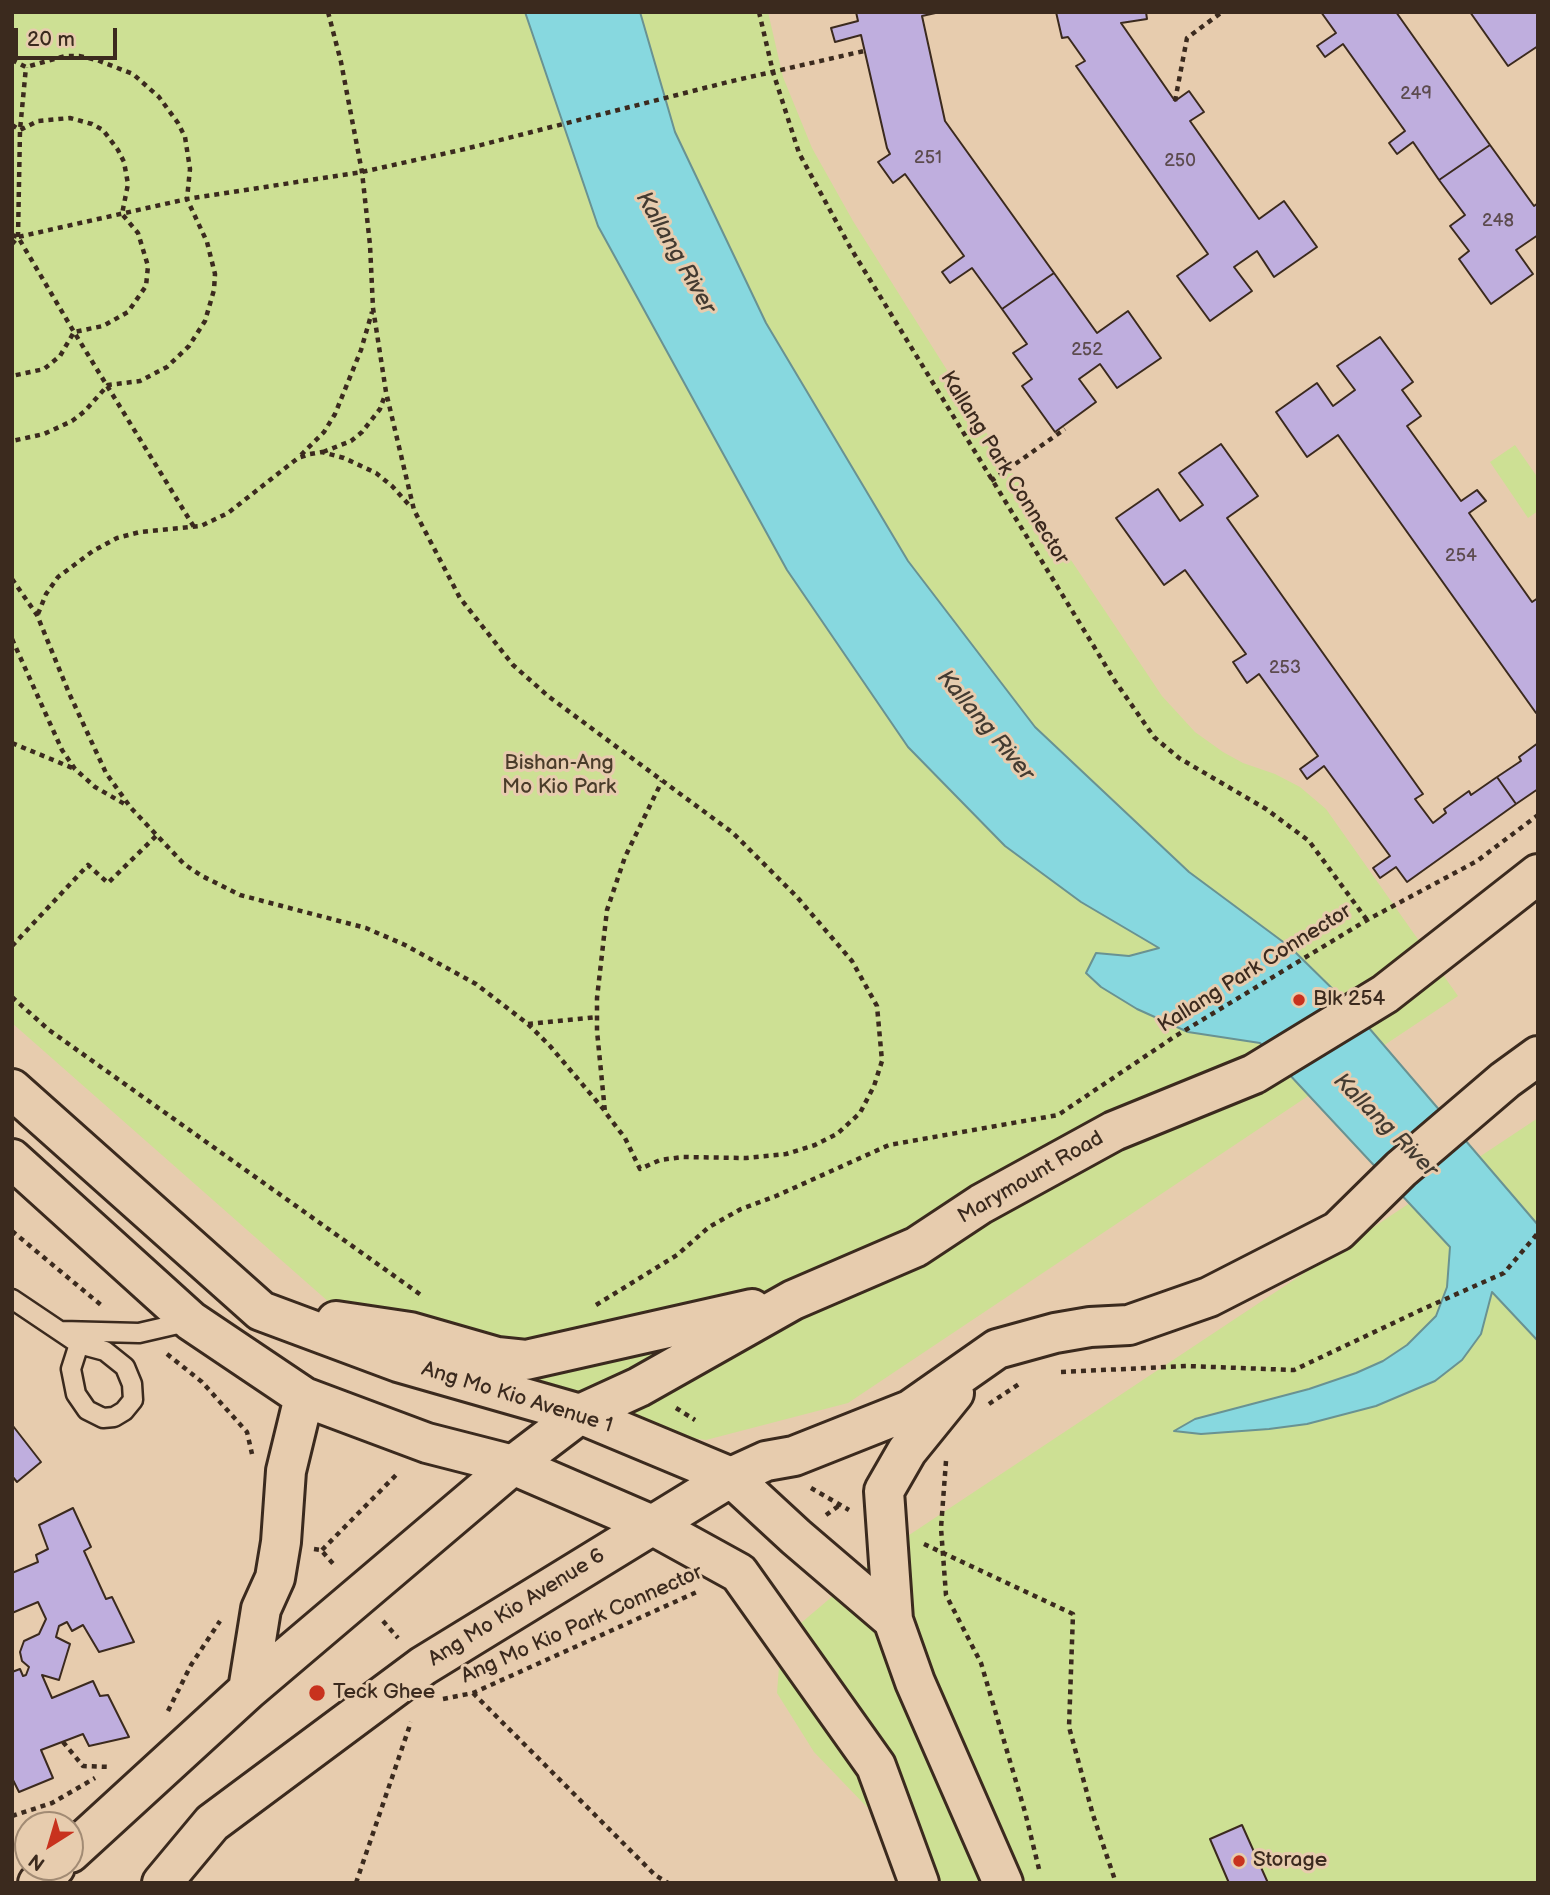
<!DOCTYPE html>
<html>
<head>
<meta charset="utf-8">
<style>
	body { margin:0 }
	#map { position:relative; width:1550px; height:1895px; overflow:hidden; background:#e7ccae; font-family:"Balsamiq Sans",sans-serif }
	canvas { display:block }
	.frame { position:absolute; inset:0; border:14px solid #3b2a1e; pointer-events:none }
	.north { position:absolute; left:14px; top:1811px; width:70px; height:70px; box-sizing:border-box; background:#e7ccae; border:2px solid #a28b74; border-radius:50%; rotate:217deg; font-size:19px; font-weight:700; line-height:28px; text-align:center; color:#3b2a1e }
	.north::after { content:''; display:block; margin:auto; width:24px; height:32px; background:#c8321e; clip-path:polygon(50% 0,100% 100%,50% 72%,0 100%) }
	.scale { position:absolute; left:14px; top:28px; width:103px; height:32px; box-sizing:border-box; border:4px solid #3b2a1e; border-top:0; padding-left:9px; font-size:21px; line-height:24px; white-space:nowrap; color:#3b2a1e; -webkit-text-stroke:5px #e7ccae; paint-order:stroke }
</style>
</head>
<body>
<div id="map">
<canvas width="1550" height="1895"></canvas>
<div class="frame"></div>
<div class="north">N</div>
<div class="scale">20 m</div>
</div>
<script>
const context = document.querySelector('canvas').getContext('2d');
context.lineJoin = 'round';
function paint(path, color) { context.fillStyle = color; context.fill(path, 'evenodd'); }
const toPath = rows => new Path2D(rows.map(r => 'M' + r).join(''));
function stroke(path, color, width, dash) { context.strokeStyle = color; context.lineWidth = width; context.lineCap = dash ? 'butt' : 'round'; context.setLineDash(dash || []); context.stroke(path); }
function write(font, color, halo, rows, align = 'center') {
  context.font = font + ' "Balsamiq Sans",sans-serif'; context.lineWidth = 6; context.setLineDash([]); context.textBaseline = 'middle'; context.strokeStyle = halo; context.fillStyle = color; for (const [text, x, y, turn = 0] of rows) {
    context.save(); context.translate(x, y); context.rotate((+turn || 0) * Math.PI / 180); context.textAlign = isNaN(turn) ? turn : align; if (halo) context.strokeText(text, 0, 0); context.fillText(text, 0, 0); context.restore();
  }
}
const green = toPath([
	[12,12,768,12,783,77,812,148,853,221,998,451,1162,696,1195,732,1223,752,1243,763,1275,774,1300,787,1326,809,1458,996,848,1403,706,1440,644,1431,414,1377,12,1023],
	[1515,445,1538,478,1538,511,1528,518,1490,462],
	[1538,1118,1538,1883,940,1883,814,1752,777,1693,781,1640,888,1549]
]);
const water = toPath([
	[525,12,640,12,675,132,766,323,908,561,1035,727,1189,872,1290,947,1351,1007,1538,1225,1538,1341,1492,1292,1481,1334,1462,1360,1435,1381,1376,1406,1307,1424,1269,1429,1201,1434,1174,1431,1195,1419,1309,1389,1356,1373,1383,1361,1407,1345,1436,1316,1447,1287,1450,1247,1260,1043,1188,1032,1137,1009,1101,987,1086,973,1096,953,1129,956,1159,948,1081,902,1005,846,908,747,787,570,598,226,525,12]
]);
const building = toPath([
	[856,12,940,12,922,16,945,121,1054,273,1002,309,972,268,950,283,942,272,964,256,905,174,893,183,878,162,890,154,887,148,861,35,835,42,831,28,858,21,856,12],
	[1056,12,1146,12,1147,19,1121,23,1175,101,1189,91,1204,112,1190,121,1259,219,1284,201,1317,247,1274,277,1257,251,1234,267,1252,291,1210,321,1177,276,1208,254,1076,66,1085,61,1068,37,1062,38,1056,12],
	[1321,12,1396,12,1490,145,1439,180,1413,142,1397,154,1389,143,1405,131,1343,44,1325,57,1317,46,1336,33,1321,12],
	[1470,12,1538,12,1538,46,1508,66,1470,12],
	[1490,145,1534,206,1538,203,1538,235,1516,250,1533,274,1491,304,1459,259,1469,251,1450,226,1465,215,1439,180,1490,145],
	[1054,273,1097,333,1128,311,1161,358,1117,388,1100,364,1079,379,1096,402,1055,432,1022,386,1032,379,1013,353,1027,344,1002,309,1054,273],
	[1380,337,1413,382,1402,390,1421,416,1407,426,1461,501,1477,490,1486,501,1469,513,1532,602,1538,598,1538,712,1536,713,1338,435,1307,457,1276,412,1317,383,1333,406,1355,390,1337,366,1380,337],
	[1221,444,1258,496,1227,518,1423,794,1415,799,1433,823,1446,813,1444,809,1469,791,1471,795,1497,777,1516,804,1407,882,1396,867,1380,878,1373,868,1390,856,1324,766,1307,779,1300,769,1318,756,1259,674,1247,683,1233,662,1246,654,1185,570,1164,585,1116,518,1158,489,1180,521,1203,505,1179,473,1221,444],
	[1538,743,1538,789,1516,804,1497,777,1521,761,1519,757,1538,743],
	[13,1426,41,1462,17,1482,12,1476,13,1426],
	[73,1508,91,1547,84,1551,106,1599,112,1597,134,1642,99,1652,83,1625,72,1631,67,1622,59,1626,56,1637,70,1644,59,1680,42,1675,52,1698,93,1681,100,1696,108,1695,129,1737,89,1746,83,1734,41,1750,53,1778,19,1792,12,1778,12,1672,20,1669,23,1676,26,1675,29,1667,22,1661,20,1652,24,1641,39,1634,46,1619,38,1602,12,1613,12,1573,38,1562,36,1555,48,1549,39,1525,73,1508],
	[1242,1825,1268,1883,1229,1883,1210,1839,1242,1825]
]);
const path = toPath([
	[328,12,341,62,362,172,370,245,373,308,386,392,414,510,460,598,513,665,548,696,733,833,797,897,852,961,877,1006,882,1061,874,1086,860,1113,837,1134,815,1145,786,1154,746,1158,683,1157,660,1160,640,1169,625,1138,605,1112,597,1031,597,998,607,910,625,857,662,781],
	[759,12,773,72,799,153,850,247,1115,681,1154,737,1179,758,1266,809,1309,841,1367,920],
	[12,60,26,67,65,56,79,56,97,60,133,74,159,97,178,123,185,137,190,169,187,199,207,242,215,274,214,290,205,321,189,346,167,367,140,381,108,385,85,411,72,421,44,434,12,441],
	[1175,101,1187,38,1222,12],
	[12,125,20,130,38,121,70,118,92,124,103,130,118,150,124,162,128,184,122,214,138,233,148,266,146,286,128,312,103,326,74,332,60,356,44,369,12,376],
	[12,235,18,237,74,332,194,527],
	[18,237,20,130,26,67],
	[12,244,18,237,187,199,362,172,465,149,728,82,864,51],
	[323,452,351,441,362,432,380,409,385,395],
	[301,455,324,432,335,414,361,350,372,312],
	[991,481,1065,429],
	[12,579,37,615,69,693,106,773,131,808,184,864,202,876,240,895,366,928,405,945,476,984,528,1024,550,1046,605,1111],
	[38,614,46,594,58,577,93,551,117,538,140,532,201,526,228,513,298,458,310,454,322,452,344,458,376,473,392,486,411,507],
	[12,639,62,750,75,769,95,787,128,806],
	[12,743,75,769],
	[12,946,88,865,108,883,157,835],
	[12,997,49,1030,421,1295],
	[528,1024,597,1017],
	[12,1231,101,1305],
	[596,1305,677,1255,709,1227,741,1209,776,1196,889,1145,1058,1115,1174,1037,1367,920,1477,861,1538,815],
	[167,1354,202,1382,247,1432,252,1454],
	[1061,1372,1187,1366,1294,1370,1423,1309,1504,1273,1538,1233],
	[989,1404,1022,1382],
	[676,1408,695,1420],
	[946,1461,941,1528,946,1595,981,1663,1025,1812,1039,1869],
	[811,1488,849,1510],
	[826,1515,840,1505],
	[924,1544,1073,1614,1069,1727,1093,1815,1116,1883],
	[314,1549,321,1550,336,1567],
	[322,1550,399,1472],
	[383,1621,398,1638],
	[473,1693,655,1875,668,1883],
	[443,1699,473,1693,699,1591],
	[168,1711,191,1665,220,1621],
	[63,1742,83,1766,111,1767],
	[12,1816,52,1803,95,1778],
	[356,1883,411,1722]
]);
const lane = toPath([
	[12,1299,79,1344,105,1351,125,1367,132,1384,133,1400,124,1411,114,1417,103,1418,87,1410,76,1394,71,1369,79,1344],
	[62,1331,139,1333,191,1321]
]);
const primary = toPath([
	[12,1089,261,1311,398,1362,580,1414,731,1477,796,1537,893,1620,915,1682,1003,1883],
	[12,1159,191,1321,304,1397,427,1443,513,1465,652,1525,739,1573,876,1766,919,1883],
	[336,1321,410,1332,497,1357,526,1360,752,1309],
	[893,1620,884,1491,907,1451,954,1393],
	[248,1690,261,1609,275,1578,281,1542,286,1471,304,1397],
	[70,1853,248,1690,513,1465,580,1414,639,1387,793,1300,916,1247,981,1204,1114,1131,1254,1074,1385,994,1538,874],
	[38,1883,55,1867],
	[162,1883,212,1823,423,1666,731,1477,766,1461,794,1456,910,1410,997,1349,1055,1333,1090,1327,1129,1325,1209,1297,1338,1231,1401,1169,1505,1080,1538,1056]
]);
const markers = [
	[1299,1000,7,"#c8321e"],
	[317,1693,9,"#c8321e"],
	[1239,1861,7,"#c8321e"]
];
const numberNames = [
	["249",1416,94],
	["251",928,158],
	["250",1180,161],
	["248",1498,221],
	["252",1087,350],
	["254",1461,556],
	["253",1285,668]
];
const streetNames = [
	["Kallang Park Connector",1004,468,58],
	["Kallang Park Connector",1255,969,-32],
	["Marymount Road",1031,1178,-30],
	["Ang Mo Kio Avenue 1",517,1398,17],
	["Ang Mo Kio Avenue 6",517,1608,-32],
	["Ang Mo Kio Park Connector",582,1625,-24]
];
const parkNames = [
	["Bishan-Ang",559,764],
	["Mo Kio Park",559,788]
];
const poiNames = [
	["Blk 254",1313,1000],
	["Teck Ghee",333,1693],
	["Storage",1253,1861]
];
const waterNames = [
	["Kallang River",675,253,60],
	["Kallang River",985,726,50],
	["Kallang River",1385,1126,45]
];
paint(green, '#cde094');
paint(water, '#87d8df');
stroke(water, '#699292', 2);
paint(building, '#bfaede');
stroke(building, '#3b2a1e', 2);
stroke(lane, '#3b2a1e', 23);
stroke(primary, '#3b2a1e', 44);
stroke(path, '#3b2a1e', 4.5, [5, 5]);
stroke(lane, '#e7ccae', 18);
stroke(primary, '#e7ccae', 38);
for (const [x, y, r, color] of markers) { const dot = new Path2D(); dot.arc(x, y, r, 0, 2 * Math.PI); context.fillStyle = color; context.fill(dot); stroke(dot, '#e7ccae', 2.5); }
write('18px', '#5c4b4e', null, numberNames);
write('21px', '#3b2a1e', '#e7ccae', streetNames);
write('21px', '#4a3c2a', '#e7ccae', parkNames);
write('21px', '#3b2a1e', '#e7ccae', poiNames, 'left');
write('italic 23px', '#433b31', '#e7ccae', waterNames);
</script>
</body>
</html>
